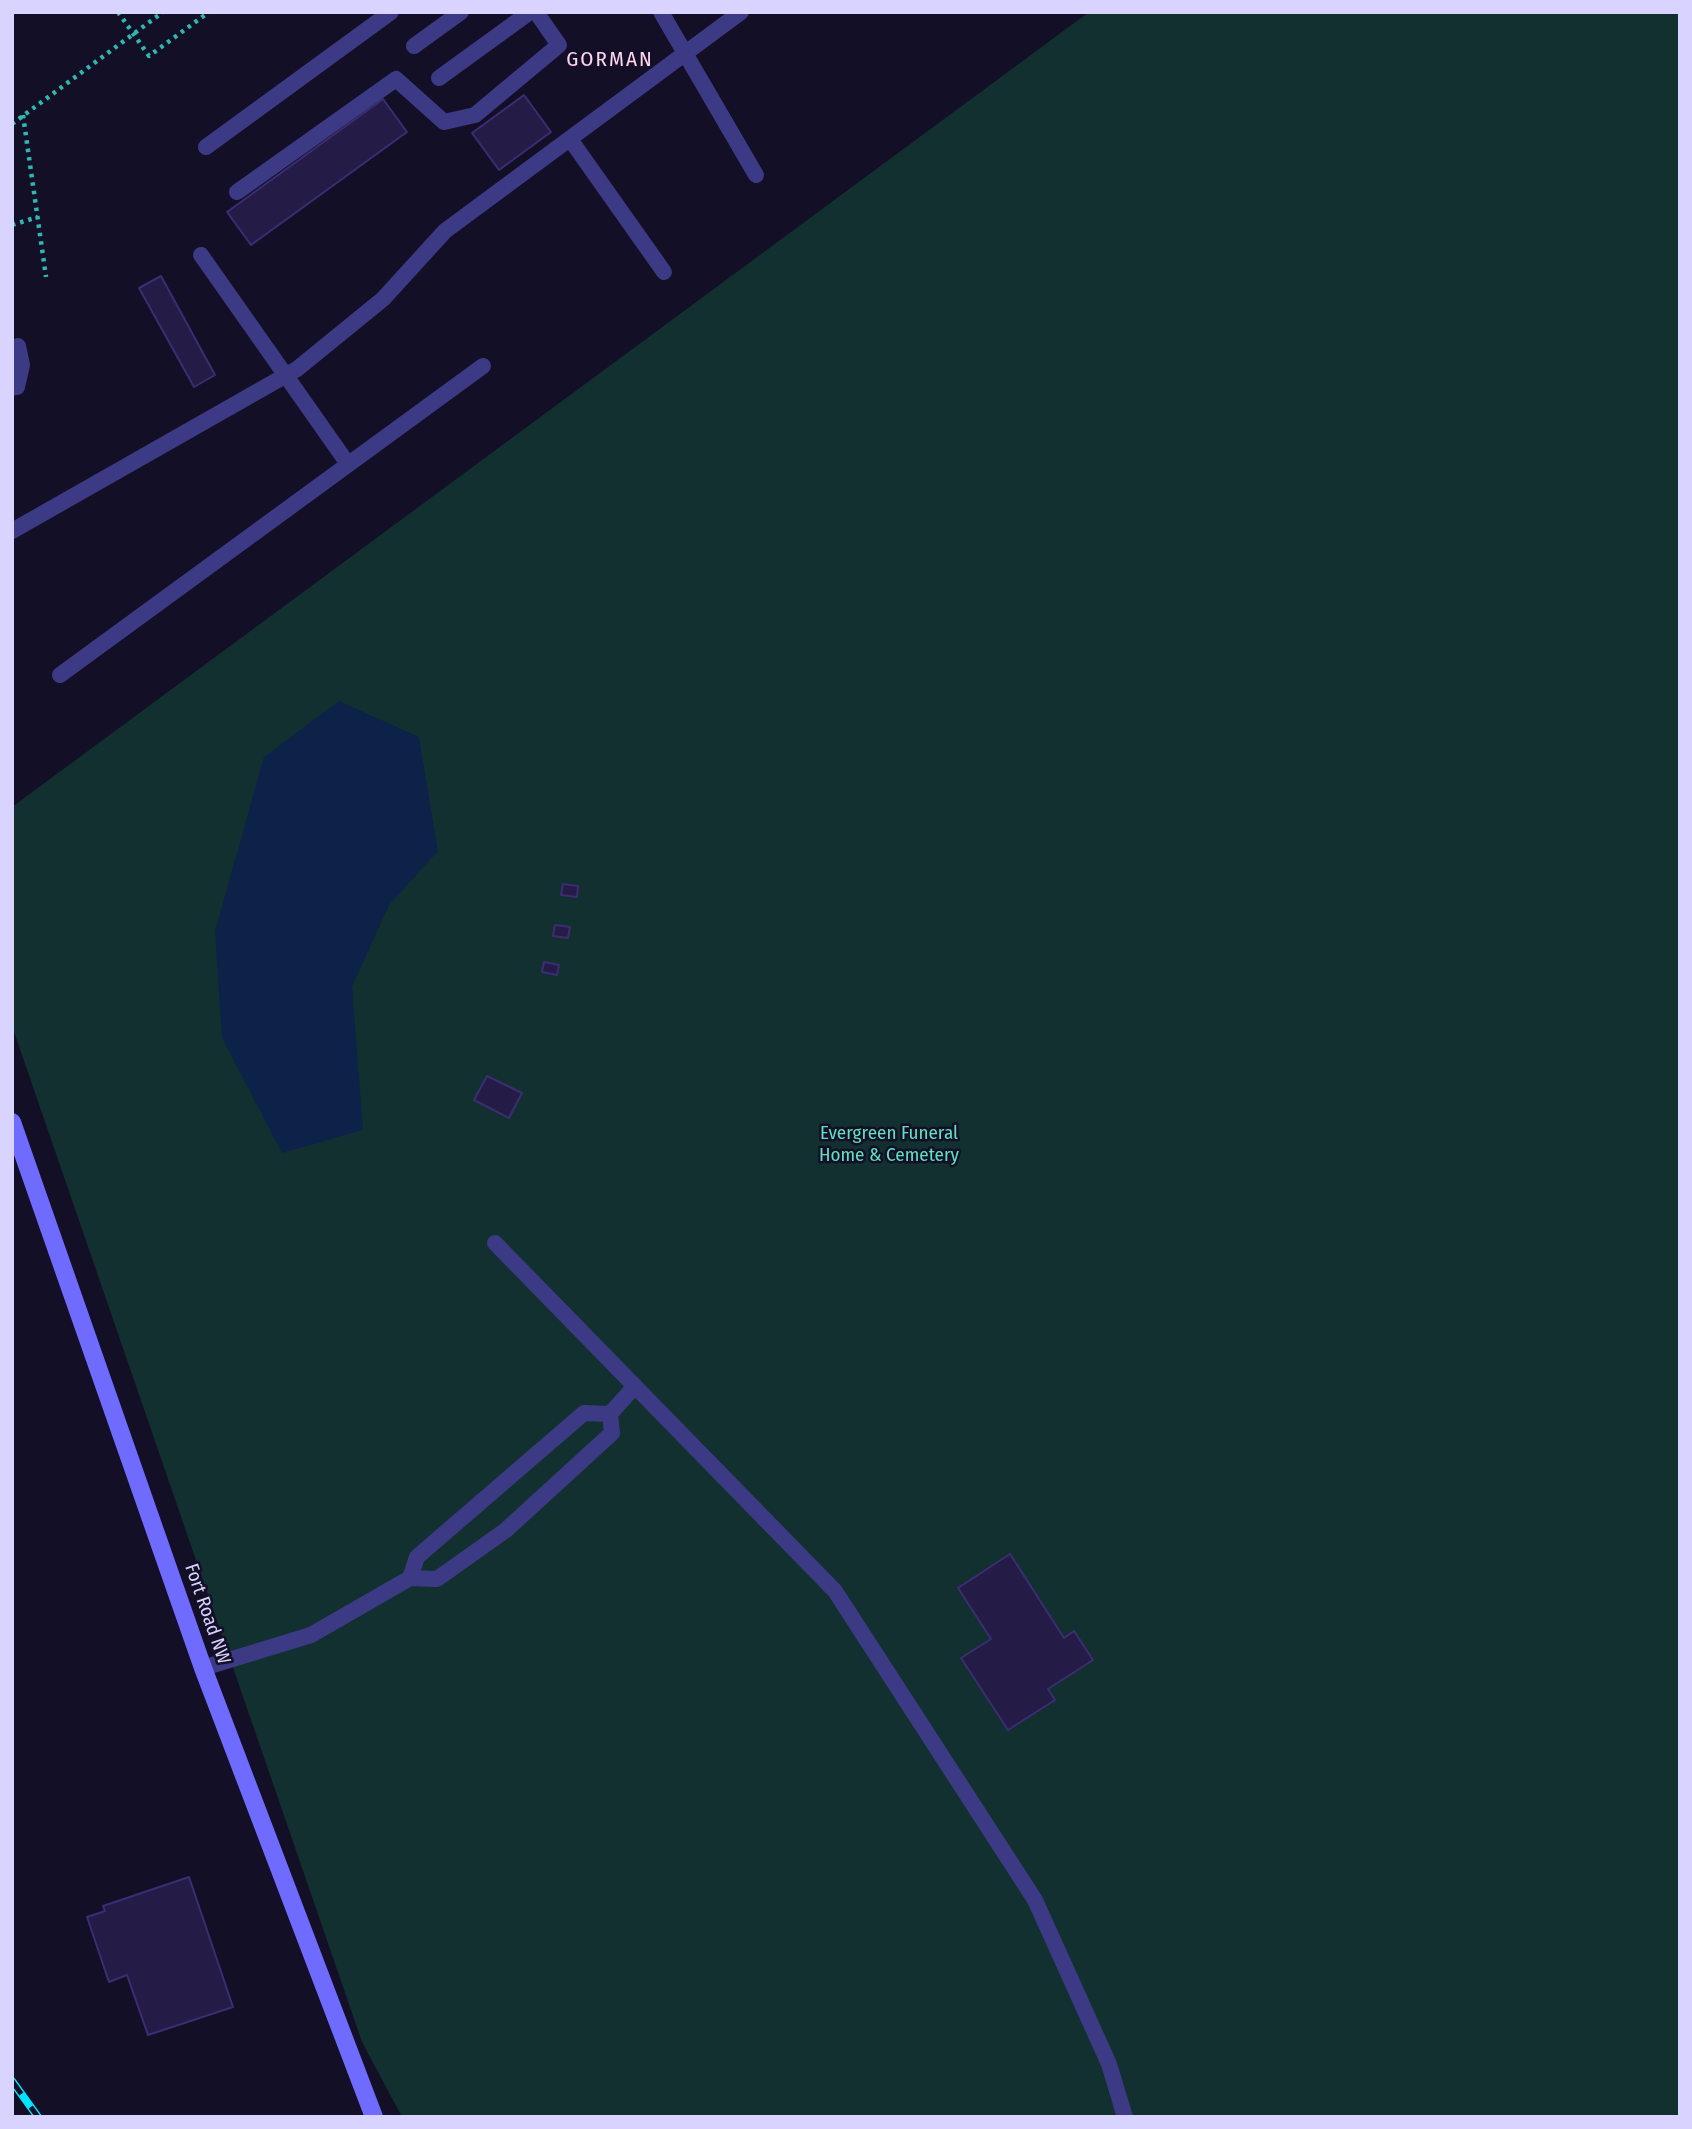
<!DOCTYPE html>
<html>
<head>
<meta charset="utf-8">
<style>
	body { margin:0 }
	#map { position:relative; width:1692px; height:2129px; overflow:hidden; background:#130f26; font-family:"Fira Sans Condensed",sans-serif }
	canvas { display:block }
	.frame { position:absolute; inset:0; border:14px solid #d9d4ff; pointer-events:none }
</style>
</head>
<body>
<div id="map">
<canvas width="1692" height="2129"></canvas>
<div class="frame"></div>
</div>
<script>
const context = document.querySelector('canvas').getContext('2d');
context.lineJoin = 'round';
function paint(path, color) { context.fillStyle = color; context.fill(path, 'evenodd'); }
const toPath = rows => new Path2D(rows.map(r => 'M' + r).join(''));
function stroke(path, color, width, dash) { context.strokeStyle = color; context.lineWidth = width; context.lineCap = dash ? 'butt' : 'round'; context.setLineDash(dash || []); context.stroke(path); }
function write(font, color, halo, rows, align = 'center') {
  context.font = font + ' "Fira Sans Condensed",sans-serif'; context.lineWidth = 5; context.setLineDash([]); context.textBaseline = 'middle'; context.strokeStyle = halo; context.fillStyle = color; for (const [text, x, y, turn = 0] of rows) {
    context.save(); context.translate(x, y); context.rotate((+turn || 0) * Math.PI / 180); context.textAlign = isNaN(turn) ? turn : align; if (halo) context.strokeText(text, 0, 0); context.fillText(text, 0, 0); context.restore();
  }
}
const green = toPath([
	[1089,12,1680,12,1680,2117,402,2117,362,2042,12,1026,12,807]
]);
const water = toPath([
	[339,701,419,737,438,851,389,905,352,987,363,1130,282,1153,222,1038,215,931,264,757]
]);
const building = toPath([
	[524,95,551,132,499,170,472,133,524,95],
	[383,99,407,132,251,245,227,212,383,99],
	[161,276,215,375,194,387,139,288,161,276],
	[563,884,578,886,577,897,561,895,563,884],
	[555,925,570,927,568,938,553,936,555,925],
	[544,962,559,965,557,975,542,972,544,962],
	[487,1076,522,1093,509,1118,474,1100,487,1076],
	[1010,1554,1064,1638,1074,1631,1093,1660,1048,1689,1055,1700,1008,1730,961,1658,991,1639,958,1588,1010,1554],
	[189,1877,233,2007,148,2035,127,1975,109,1982,87,1917,105,1911,103,1906,189,1877]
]);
const path = toPath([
	[118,12,149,56,209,12],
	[23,115,46,277],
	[12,124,163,12],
	[12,225,38,217]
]);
const lane = toPath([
	[661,12,756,175],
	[414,46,461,12],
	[439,78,530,12],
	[570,139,664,272],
	[206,147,391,12],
	[237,192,396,79,444,122,475,115,559,45,536,12],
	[201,255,348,464],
	[12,349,18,346,22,365,17,387,12,388],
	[12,531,297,369,383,299,445,231,741,12],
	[60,675,483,366],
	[495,1243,835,1591,1035,1900,1109,2064,1125,2117],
	[610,1414,584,1413,417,1557,410,1578,437,1579,506,1530,612,1433,610,1414,635,1386],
	[203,1668,311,1635,410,1578]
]);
const secondary = toPath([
	[12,1122,203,1668,374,2117]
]);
const rail = toPath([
	[12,2081,38,2117]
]);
const parkNames = [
	["Evergreen Funeral",889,1134],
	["Home & Cemetery",889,1156]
];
const streetNames = [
	["Fort Road NW",207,1614,71]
];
const neighbourhoodNames = [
	["GORMAN",610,60]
];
paint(green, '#12302f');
paint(water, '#0c2248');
paint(building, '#241b47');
stroke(building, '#3b2d73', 2);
stroke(path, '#2fb8b0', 4.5, [3.5, 5]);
stroke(lane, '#3d3a85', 16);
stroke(secondary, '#6f6bff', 18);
stroke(rail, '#00e5ff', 8);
stroke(rail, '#130f26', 5, [16]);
write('19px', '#5fe0c0', '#130f26', parkNames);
write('19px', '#d9d4ff', '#130f26', streetNames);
context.letterSpacing = '2px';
write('21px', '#ffd6f0', '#130f26', neighbourhoodNames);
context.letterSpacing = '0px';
</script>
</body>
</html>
